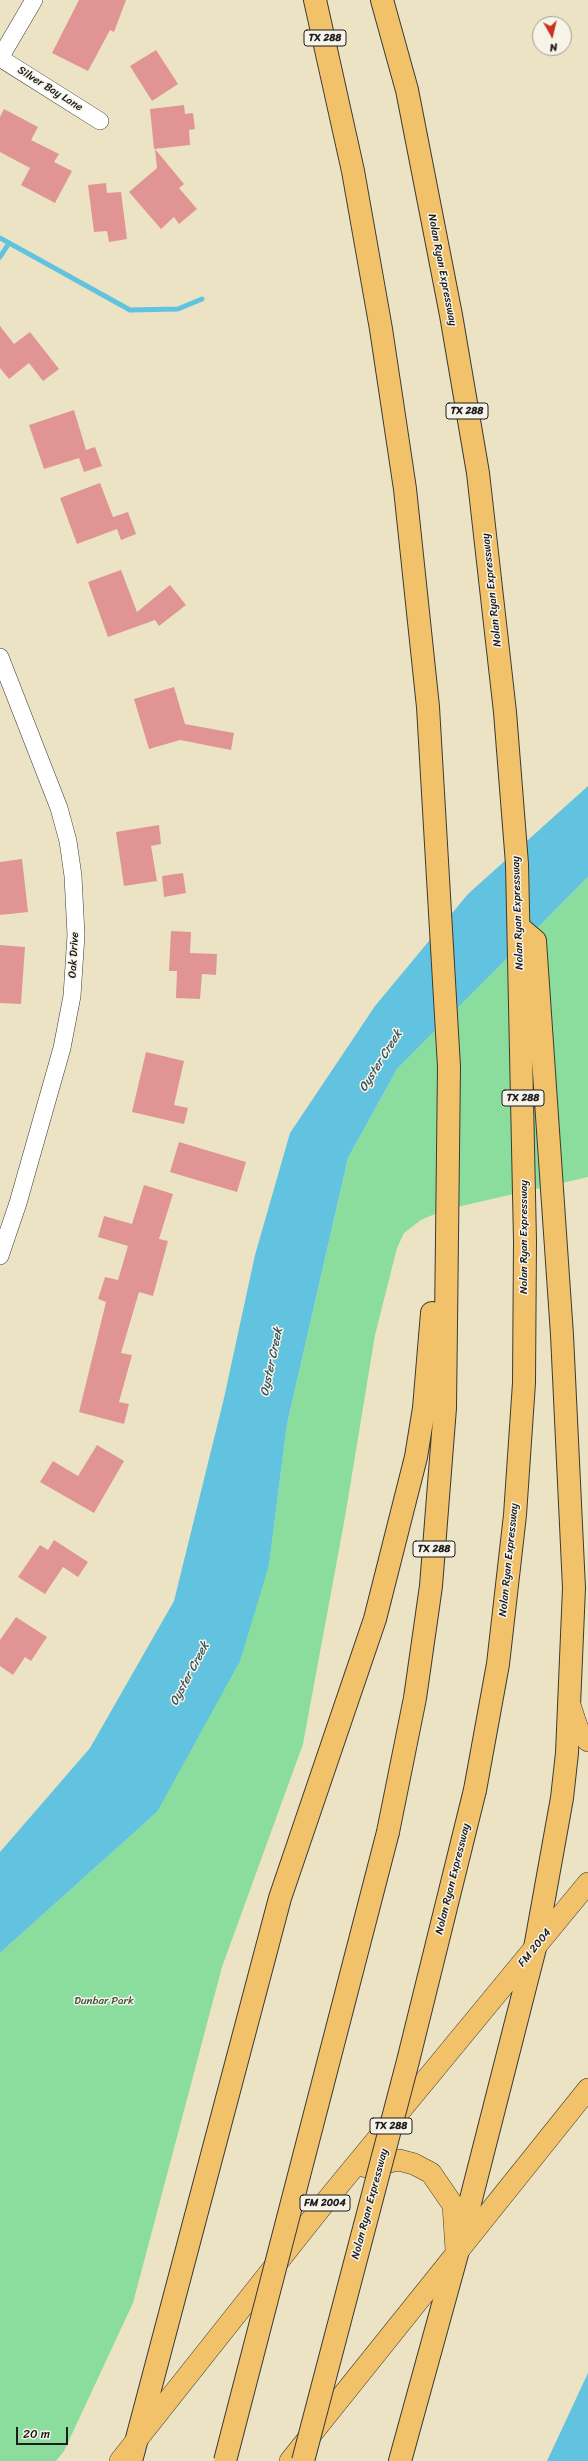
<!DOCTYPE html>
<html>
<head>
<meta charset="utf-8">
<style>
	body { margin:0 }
	#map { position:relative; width:588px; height:2461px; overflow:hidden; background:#ece3c4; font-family:Sriracha,sans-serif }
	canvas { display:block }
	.north { position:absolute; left:532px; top:16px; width:40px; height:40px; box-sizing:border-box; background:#f7f3e8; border:1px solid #9f9d96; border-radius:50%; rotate:172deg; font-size:11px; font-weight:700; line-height:16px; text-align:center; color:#1c1c1c }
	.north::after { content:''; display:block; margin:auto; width:14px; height:18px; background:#c8321e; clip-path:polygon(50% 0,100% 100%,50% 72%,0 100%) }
	.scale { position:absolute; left:16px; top:2427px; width:52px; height:18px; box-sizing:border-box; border:2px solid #1c1c1c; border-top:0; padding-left:5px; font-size:12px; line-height:14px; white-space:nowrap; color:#1c1c1c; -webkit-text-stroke:3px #f7f3e8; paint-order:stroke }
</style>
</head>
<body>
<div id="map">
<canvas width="588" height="2461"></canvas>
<div class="north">N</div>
<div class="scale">20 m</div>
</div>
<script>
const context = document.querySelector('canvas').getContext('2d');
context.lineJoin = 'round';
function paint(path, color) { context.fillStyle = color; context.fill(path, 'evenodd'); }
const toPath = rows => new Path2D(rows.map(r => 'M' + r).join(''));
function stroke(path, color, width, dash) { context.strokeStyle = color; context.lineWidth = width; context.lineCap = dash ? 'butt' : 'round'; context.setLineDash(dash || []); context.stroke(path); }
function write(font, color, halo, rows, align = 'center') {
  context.font = font + ' Sriracha,sans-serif'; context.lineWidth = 3; context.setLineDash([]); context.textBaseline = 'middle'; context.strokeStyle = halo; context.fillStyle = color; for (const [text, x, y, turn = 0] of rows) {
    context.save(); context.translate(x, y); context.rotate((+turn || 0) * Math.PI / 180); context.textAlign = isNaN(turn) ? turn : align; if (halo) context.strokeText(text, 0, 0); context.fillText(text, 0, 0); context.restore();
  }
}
const green = toPath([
	[588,877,588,1177,444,1210,421,1220,404,1233,397,1248,375,1335,345,1517,303,1744,222,1967,133,2303,64,2451,56,2461,0,2461,0,1953,157,1812,269,1565,287,1424,348,1158,397,1069]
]);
const water = toPath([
	[588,786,588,877,397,1069,348,1158,287,1424,269,1565,240,1661,157,1812,0,1953,0,1852,90,1748,174,1601,224,1398,255,1255,290,1133,375,1006,468,894],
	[588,2373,588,2461,547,2461]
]);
const stream = toPath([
	[0,238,130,310,178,309,202,299],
	[0,257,9,243]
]);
const building = toPath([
	[79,0,126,0,114,32,110,30,88,71,52,53],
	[156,50,178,84,152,101,130,66],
	[184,105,185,114,193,113,195,129,189,130,190,145,154,149,150,109],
	[4,109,38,127,31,140,59,154,54,162,72,171,55,203,21,185,30,168,0,152,0,117],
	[155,149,184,184,179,188,197,209,179,224,174,217,161,229,129,192,157,168],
	[106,183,107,193,121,192,127,239,109,242,107,231,94,232,88,185],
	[0,326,14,344,30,332,59,369,43,381,29,363,9,379,0,368],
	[74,410,86,450,95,447,102,466,84,472,79,458,44,469,29,425],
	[100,483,113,517,128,512,136,534,121,540,117,529,77,544,60,498],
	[121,570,137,612,170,585,186,605,159,626,155,620,108,637,88,582],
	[174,687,185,724,234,733,231,750,180,740,149,749,134,699],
	[159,825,161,844,151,846,157,881,124,886,116,832],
	[22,859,28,912,0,915,0,862],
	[183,873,186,893,164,897,162,876],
	[171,931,191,932,190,953,217,954,216,975,202,974,200,999,176,998,177,971,169,971],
	[0,945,25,947,21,1004,0,1003],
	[146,1052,184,1061,174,1105,188,1108,184,1124,132,1112],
	[179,1142,246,1162,237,1192,170,1172],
	[144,1185,173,1194,159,1239,168,1241,153,1296,139,1292,121,1353,132,1355,119,1402,129,1404,124,1424,79,1412,106,1302,98,1299,105,1277,118,1280,128,1246,98,1237,104,1216,132,1224],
	[97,1445,124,1461,94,1513,40,1482,53,1461,78,1476],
	[54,1540,88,1562,78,1577,63,1567,45,1594,18,1577,40,1545,48,1550],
	[16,1617,47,1637,31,1661,25,1657,13,1675,0,1666,0,1640]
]);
const minor = toPath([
	[0,58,100,121],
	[0,58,34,0],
	[0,657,59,808,68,841,73,876,76,935,72,996,62,1048,18,1203,0,1256]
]);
const major = toPath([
	[570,1705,578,1729,588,1741],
	[366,2167,399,2160,414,2164,431,2173,453,2205,456,2250],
	[120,2461,331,2195,588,1883],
	[290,2461,588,2089]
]);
const highway = toPath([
	[315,0,353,171,381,329,405,489,428,707,449,1067,445,1408,431,1586,415,1698,388,1832],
	[382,0,407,90,451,315,478,473,505,712,517,864,525,1241,524,1383,515,1515,498,1664,475,1790],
	[131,2461,280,1898,375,1619,416,1457,424,1408,432,1313],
	[400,2461,457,2254,535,1948,562,1798,567,1753,574,1588,562,1335,535,941,522,930]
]);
const highwayBridge = toPath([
	[225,2461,388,1832],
	[303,2461,408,2061,475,1790]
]);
const shields = [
	[325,38,42],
	[467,411,42],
	[523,1098,42],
	[434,1549,42],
	[391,2126,42],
	[325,2203,50]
];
const shieldNames = [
	["TX 288",325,38],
	["TX 288",467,411],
	["TX 288",523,1098],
	["TX 288",434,1549],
	["TX 288",391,2126],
	["FM 2004",325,2203]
];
const streetNames = [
	["Silver Bay Lane",50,89,32],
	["Nolan Ryan Expressway",442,270,79],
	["Nolan Ryan Expressway",492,590,-96],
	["Nolan Ryan Expressway",518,913,-92],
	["Oak Drive",74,955,-87],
	["Nolan Ryan Expressway",524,1237,-90],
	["Nolan Ryan Expressway",509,1560,-84],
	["Nolan Ryan Expressway",453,1879,-76],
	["FM 2004",535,1948,-51],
	["Nolan Ryan Expressway",370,2204,-75]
];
const parkNames = [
	["Dunbar Park",104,2001]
];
const waterNames = [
	["Oyster Creek",381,1061,-58],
	["Oyster Creek",272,1362,-78],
	["Oyster Creek",190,1674,-62]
];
paint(green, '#8bdd9e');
paint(water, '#62c3e0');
stroke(stream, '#62c3e0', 5);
paint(building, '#e09594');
stroke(minor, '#3b3a35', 18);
stroke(major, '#3b3a35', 22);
stroke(highway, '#3b3a35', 24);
stroke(minor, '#fff', 17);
stroke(major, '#f2c26a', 21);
stroke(highway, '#f2c26a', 22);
stroke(highwayBridge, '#3b3a35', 24, []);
stroke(highwayBridge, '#f2c26a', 22);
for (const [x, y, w] of shields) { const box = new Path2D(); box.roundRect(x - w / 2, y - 8, w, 16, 3); context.fillStyle = '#f7f3e8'; context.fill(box); stroke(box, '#1c1c1c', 1); }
write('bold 10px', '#1c1c1c', null, shieldNames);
write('11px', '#1c1c1c', '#f7f3e8', streetNames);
write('11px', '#3d5643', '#f7f3e8', parkNames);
write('italic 12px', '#345661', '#f7f3e8', waterNames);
</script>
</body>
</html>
